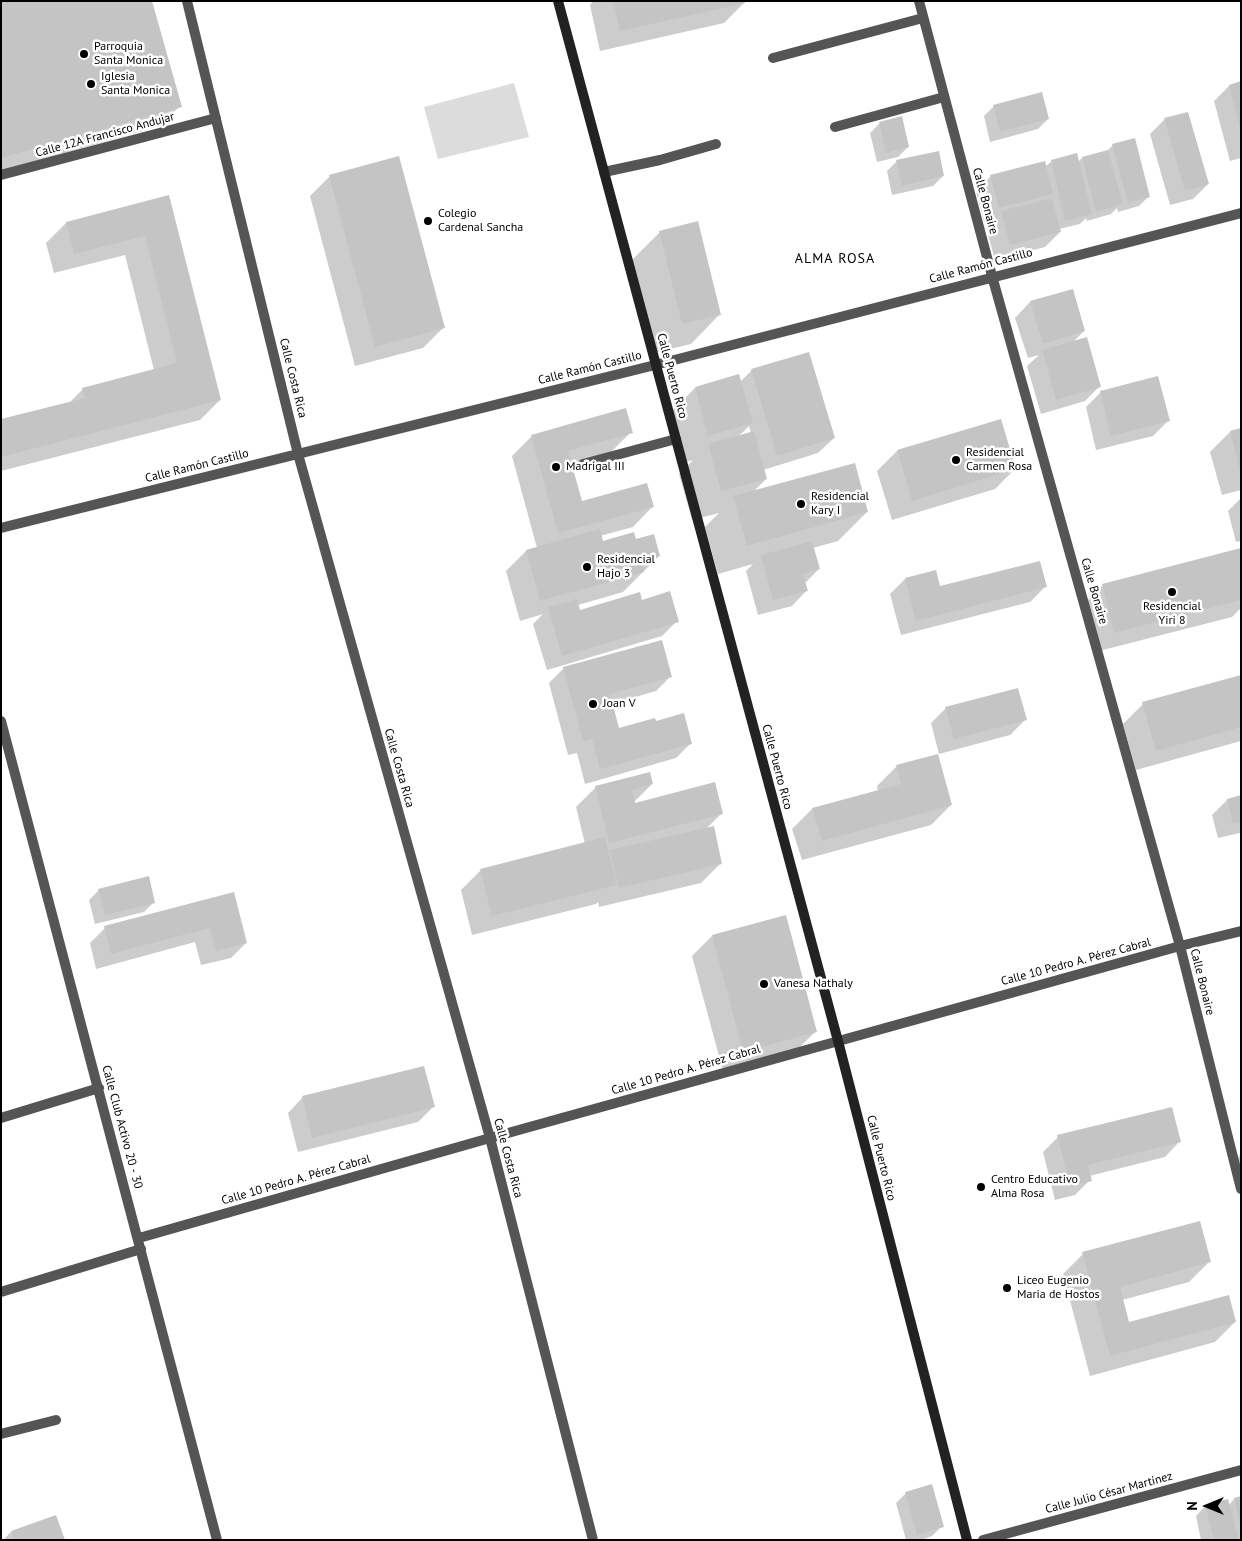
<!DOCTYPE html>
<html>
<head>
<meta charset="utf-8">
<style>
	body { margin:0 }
	#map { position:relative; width:1242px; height:1541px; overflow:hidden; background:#fff; font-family:"PT Sans",sans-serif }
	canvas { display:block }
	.frame { position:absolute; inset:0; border:2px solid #000; pointer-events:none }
	.north { position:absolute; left:1182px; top:1481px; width:50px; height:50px; -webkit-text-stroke:4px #fff; paint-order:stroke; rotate:270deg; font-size:14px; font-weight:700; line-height:20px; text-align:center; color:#000 }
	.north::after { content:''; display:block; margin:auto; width:18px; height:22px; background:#000; clip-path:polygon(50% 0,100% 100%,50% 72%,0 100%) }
</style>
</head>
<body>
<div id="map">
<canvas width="1242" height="1541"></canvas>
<div class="frame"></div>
<div class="north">N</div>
</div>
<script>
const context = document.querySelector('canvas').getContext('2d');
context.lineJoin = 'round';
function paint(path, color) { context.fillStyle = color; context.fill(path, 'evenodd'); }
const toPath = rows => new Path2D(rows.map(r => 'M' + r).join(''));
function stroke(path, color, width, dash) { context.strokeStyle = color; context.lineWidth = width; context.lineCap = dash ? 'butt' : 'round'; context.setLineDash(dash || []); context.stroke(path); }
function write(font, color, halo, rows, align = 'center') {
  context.font = font + ' "PT Sans",sans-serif'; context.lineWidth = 5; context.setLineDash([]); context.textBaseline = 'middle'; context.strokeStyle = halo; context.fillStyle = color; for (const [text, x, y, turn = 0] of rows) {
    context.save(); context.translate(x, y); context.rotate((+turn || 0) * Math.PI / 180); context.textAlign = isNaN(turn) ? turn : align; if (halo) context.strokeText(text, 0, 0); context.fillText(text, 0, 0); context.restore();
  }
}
const green = toPath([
	[514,83,529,137,438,159,424,107]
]);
const shadow = toPath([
	[1,1,180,106,160,126,1,171],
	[593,1,743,1,744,3,724,23,600,51,590,5],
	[1241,83,1241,158,1230,161,1214,101,1229,86],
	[994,106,1048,119,1038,129,990,142,984,116],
	[1165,119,1208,184,1193,199,1170,205,1150,134],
	[880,123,908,147,898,157,877,162,870,133],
	[1113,145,1149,196,1139,206,1118,212,1117,208,1111,214,1087,221,1086,218,1080,224,1059,229,1060,232,1045,247,995,260,986,227,994,220,984,222,976,191,991,176,1045,167,1052,161,1078,162,1082,158,1106,152],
	[897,161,943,176,933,186,892,195,887,171],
	[330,176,443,328,423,348,355,366,310,196],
	[168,197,220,400,200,420,1,471,1,420,69,403,83,389,154,370,125,255,54,273,46,243,66,223],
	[660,232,720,314,691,344,653,353,631,261],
	[1072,290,1084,331,1072,343,1100,386,1085,401,1041,414,1027,366,1039,355,1028,358,1015,318,1030,302],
	[752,370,834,438,818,453,763,470,766,479,752,493,867,512,838,541,813,548,819,569,805,583,807,590,792,606,758,615,746,571,753,564,718,574,705,527,719,513,692,520,679,474,693,460,679,464,666,417,695,388,740,382],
	[749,426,751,433,737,437,743,432],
	[1101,392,1168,421,1153,436,1096,450,1086,407],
	[1241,429,1241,490,1222,495,1210,452,1230,432],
	[631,432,611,452,570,464,581,503,653,506,633,527,600,536,602,543,635,541,659,556,623,592,578,605,579,611,641,601,677,621,662,636,547,670,533,624,543,614,520,621,506,571,526,551,537,548,512,456,532,436],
	[897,451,1015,469,995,489,892,520,877,471],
	[1241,498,1241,541,1236,542,1228,511],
	[1241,553,1241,608,1232,617,1095,652,1083,605,1103,585],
	[905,579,940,588,1045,587,1030,602,901,635,890,594],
	[564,668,671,676,656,691,611,704,618,729,655,722,691,743,676,758,585,784,577,753,568,755,549,683],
	[1241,676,1241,741,1136,770,1123,724,1143,704],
	[946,708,1025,720,1010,735,939,754,931,723],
	[897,766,951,805,931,825,802,860,792,829,812,809,878,792,877,786],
	[652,784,631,805,722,813,706,829,721,863,701,883,599,907,598,902,596,904,472,935,461,890,481,870,585,844,576,807,596,787],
	[1241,797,1241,836,1240,833,1218,838,1212,815,1227,800],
	[99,890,154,902,144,912,95,924,89,900],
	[233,894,246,943,231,958,201,965,195,942,96,969,90,943,105,928],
	[712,936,815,1032,795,1052,723,1071,692,956],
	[303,1097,433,1107,418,1122,298,1152,288,1113],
	[1058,1137,1180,1141,1165,1157,1089,1176,1090,1180,1075,1195,1055,1200,1043,1152],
	[1241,1155,1241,1175,1236,1159],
	[1083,1254,1209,1262,1189,1282,1122,1300,1128,1323,1235,1322,1215,1342,1090,1376,1063,1274],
	[906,1493,942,1526,932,1536,921,1540,906,1540,896,1503],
	[1241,1498,1241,1540,1201,1540,1196,1516,1205,1506,1229,1505,1234,1499],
	[11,1532,63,1540,3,1540]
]);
const building = toPath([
	[1,1,152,1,182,107,1,158],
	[613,1,745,1,745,3,620,31],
	[1241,81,1241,128,1240,128,1229,85],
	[1042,92,1049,119,1000,132,993,105],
	[1188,112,1209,184,1185,191,1164,118],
	[902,116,909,147,886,153,879,122],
	[1135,138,1150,197,1128,203,1112,144],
	[1108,150,1123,204,1096,212,1082,157],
	[939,151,944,176,902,186,896,160],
	[1077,153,1092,214,1065,221,1051,160],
	[399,156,445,328,375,347,329,175],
	[1045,161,1053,194,999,208,990,175],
	[169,195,221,400,1,457,1,419,85,398,82,388,177,363,145,236,74,254,66,222],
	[1052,198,1061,232,1010,245,1001,211],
	[698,221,721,315,682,324,659,231],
	[1073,289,1085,331,1043,344,1030,301],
	[1087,337,1101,387,1056,400,1042,350],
	[809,352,835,438,777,456,751,369],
	[739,374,753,423,708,436,695,387],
	[1158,376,1170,421,1111,436,1100,391],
	[626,408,633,433,568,451,582,501,647,483,654,507,558,533,531,435],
	[1001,419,1016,469,912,501,897,450],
	[1241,428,1241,470,1240,470,1230,431],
	[754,431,767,479,721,491,708,444],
	[855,463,868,512,747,546,733,496],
	[600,529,603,541,634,532,636,539,654,534,660,556,641,562,644,572,540,601,526,550],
	[812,541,820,569,803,574,808,591,773,600,761,555],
	[1241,548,1241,600,1114,633,1102,584],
	[1040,561,1047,587,916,621,905,578,936,570,940,586],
	[670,591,679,622,562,656,548,607,577,599,580,610,640,592,642,600],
	[662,640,672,677,610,694,619,728,655,718,656,721,684,713,692,744,600,769,592,739,583,741,563,667],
	[1241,675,1241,727,1156,751,1142,702],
	[1018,688,1027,720,954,739,945,707],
	[938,754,952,805,822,841,812,808,901,784,896,765],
	[650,772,653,784,632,790,635,803,715,782,723,814,609,843,595,786],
	[1241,795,1241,822,1233,824,1227,799],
	[714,826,722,864,619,888,610,850],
	[605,837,617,885,492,916,480,869],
	[149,876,155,903,105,915,98,889],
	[234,892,247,943,216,951,210,928,111,954,104,926],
	[786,915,817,1032,743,1052,712,935],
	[424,1066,435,1107,312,1138,302,1096],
	[1172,1107,1181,1142,1088,1165,1092,1181,1070,1186,1057,1135],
	[1200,1221,1211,1262,1120,1287,1129,1322,1229,1295,1236,1322,1110,1356,1082,1252],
	[932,1484,944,1527,917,1535,905,1492],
	[1241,1496,1241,1523,1240,1523,1234,1498],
	[1228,1499,1239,1540,1214,1540,1205,1505],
	[56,1515,65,1540,14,1540,11,1531]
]);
const street = toPath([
	[187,1,298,454,490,1138,593,1540],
	[919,1,992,276,1180,946,1241,1189],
	[773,58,923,18],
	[835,127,944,97],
	[604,172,660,160,716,144],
	[1,175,216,118],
	[583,464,676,439],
	[1,528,655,365,1241,213],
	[1,721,217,1540],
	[1,1118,99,1088],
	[139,1238,490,1138,1180,946,1241,931],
	[1,1292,141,1249],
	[1,1434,56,1420],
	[983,1540,1241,1470]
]);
const secondary = toPath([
	[558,1,838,1041,967,1540]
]);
const markers = [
	[84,54,5,"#000"],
	[91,84,5,"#000"],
	[428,221,5,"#000"],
	[956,460,5,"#000"],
	[556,467,5,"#000"],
	[801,504,5,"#000"],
	[587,567,5,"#000"],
	[1172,592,5,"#000"],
	[593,704,5,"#000"],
	[764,984,5,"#000"],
	[981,1187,5,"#000"],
	[1007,1288,5,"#000"]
];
const poiNames = [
	["Parroquia",94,47],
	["Santa Monica",94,61],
	["Iglesia",101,77],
	["Santa Monica",101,91],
	["Colegio",438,214],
	["Cardenal Sancha",438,228],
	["Residencial",966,453],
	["Carmen Rosa",966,467],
	["Madrigal III",566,467],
	["Residencial",811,497],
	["Kary I",811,511],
	["Residencial",597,560],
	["Hajo 3",597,574],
	["Residencial",1172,607,"center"],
	["Yiri 8",1172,621,"center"],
	["Joan V",603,704],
	["Vanesa Nathaly",774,984],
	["Centro Educativo",991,1180],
	["Alma Rosa",991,1194],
	["Liceo Eugenio",1017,1281],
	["Maria de Hostos",1017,1295]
];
const streetNames = [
	["Calle 12A Francisco Andujar",105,135,-15],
	["Calle Bonaire",985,201,75],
	["Calle Ramón Castillo",981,266,-15],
	["Calle Ramón Castillo",590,368,-14],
	["Calle Puerto Rico",672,376,75],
	["Calle Costa Rica",293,378,76],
	["Calle Ramón Castillo",197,466,-14],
	["Calle Bonaire",1094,591,74],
	["Calle Puerto Rico",777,767,75],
	["Calle Costa Rica",399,768,74],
	["Calle 10 Pedro A. Pérez Cabral",1076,962,-15],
	["Calle Bonaire",1202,982,76],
	["Calle 10 Pedro A. Pérez Cabral",686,1070,-16],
	["Calle Club Activo 20 - 30",122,1127,75],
	["Calle Costa Rica",508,1158,75],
	["Calle Puerto Rico",881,1158,76],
	["Calle 10 Pedro A. Pérez Cabral",296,1180,-16],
	["Calle Julio César Martínez",1109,1493,-15]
];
const neighbourhoodNames = [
	["ALMA ROSA",835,259]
];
paint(green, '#dcdcdc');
paint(shadow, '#0003');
paint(building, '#c4c4c4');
stroke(street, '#555', 10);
stroke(secondary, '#222', 10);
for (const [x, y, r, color] of markers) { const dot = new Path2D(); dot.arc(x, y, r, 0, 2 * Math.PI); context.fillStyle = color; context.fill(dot); stroke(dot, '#fff', 2); }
write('12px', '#000', '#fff', poiNames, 'left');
write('12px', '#000', '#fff', streetNames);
context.letterSpacing = '1px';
write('14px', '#000', '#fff', neighbourhoodNames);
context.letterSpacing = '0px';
</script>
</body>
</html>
